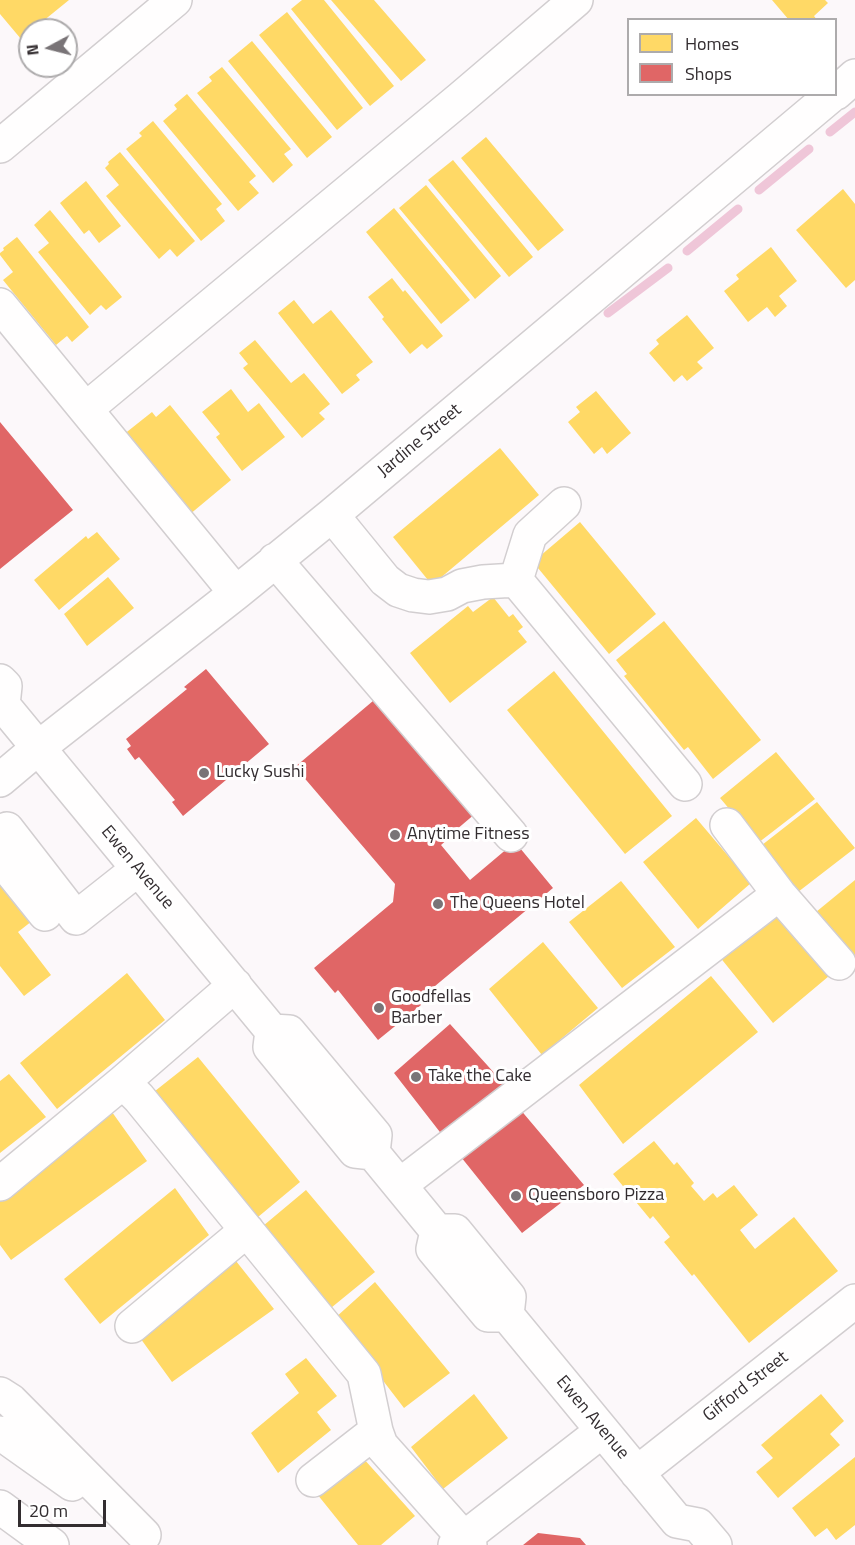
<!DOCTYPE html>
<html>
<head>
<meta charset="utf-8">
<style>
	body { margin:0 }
	#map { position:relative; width:855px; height:1545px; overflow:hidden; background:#fcf8fa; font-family:"Titillium Web",sans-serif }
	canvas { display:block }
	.legend { position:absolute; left:627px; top:18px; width:210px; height:78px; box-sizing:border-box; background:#fff; border:2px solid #adabac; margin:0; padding:8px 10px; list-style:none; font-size:18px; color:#332d30 }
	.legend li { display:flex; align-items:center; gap:12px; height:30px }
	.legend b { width:30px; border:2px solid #adabac }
	.north { position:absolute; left:18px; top:18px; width:60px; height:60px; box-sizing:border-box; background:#fff; border:2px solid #adabac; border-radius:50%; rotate:263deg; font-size:16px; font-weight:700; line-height:24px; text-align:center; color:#332d30 }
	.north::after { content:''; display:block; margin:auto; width:21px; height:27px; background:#797477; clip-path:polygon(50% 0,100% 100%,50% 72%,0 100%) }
	.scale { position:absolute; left:18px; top:1500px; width:88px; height:27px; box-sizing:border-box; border:3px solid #332d30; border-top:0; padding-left:8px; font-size:18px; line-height:21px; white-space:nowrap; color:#332d30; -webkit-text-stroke:4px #fff; paint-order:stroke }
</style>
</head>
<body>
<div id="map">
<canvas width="855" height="1545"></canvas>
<ul class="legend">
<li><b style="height:16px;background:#ffd966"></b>Homes</li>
<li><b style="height:16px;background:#e06666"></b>Shops</li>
</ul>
<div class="north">N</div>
<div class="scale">20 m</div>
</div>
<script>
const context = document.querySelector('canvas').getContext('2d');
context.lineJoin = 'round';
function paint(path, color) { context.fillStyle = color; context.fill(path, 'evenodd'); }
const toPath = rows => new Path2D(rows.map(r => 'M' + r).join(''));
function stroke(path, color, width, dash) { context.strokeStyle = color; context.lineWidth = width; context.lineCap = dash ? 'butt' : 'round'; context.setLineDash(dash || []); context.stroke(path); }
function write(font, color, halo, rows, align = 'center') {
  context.font = font + ' "Titillium Web",sans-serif'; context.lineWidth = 6; context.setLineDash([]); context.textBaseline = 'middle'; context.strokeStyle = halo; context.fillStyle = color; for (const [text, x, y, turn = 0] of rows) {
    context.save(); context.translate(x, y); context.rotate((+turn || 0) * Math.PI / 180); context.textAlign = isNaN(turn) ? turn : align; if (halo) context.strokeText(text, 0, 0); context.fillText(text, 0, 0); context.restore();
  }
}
const homes = toPath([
	[0,0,69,0,21,39,0,14],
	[302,0,324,0,394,86,370,106,291,9],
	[331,0,374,0,426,60,401,81],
	[772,0,825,0,828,3,814,16,817,20,789,20],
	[287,12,363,108,337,130,259,35],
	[252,41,332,137,307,158,228,61],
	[222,67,291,149,284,154,293,165,273,183,197,93,212,81,209,77],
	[187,94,256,176,249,182,259,193,238,211,163,121,177,109,174,105],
	[153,121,222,204,216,209,225,221,201,241,126,149,142,136,139,133],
	[486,137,564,230,538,251,461,158],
	[120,152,195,241,177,257,170,249,159,259,106,196,119,185,105,168,109,164,108,162],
	[453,160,533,257,509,277,428,180],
	[86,181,121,226,99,243,89,230,84,234,60,203],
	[426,185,501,276,475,299,399,208],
	[843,189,855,204,855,280,846,288,796,230],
	[394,208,470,300,441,324,366,232],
	[50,210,122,297,106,310,101,305,90,315,38,252,49,243,34,225],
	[17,237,89,327,72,342,67,336,56,345,3,280,13,272,0,255,0,253,4,250,3,248],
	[771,247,797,281,779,296,787,306,775,317,767,307,748,322,724,291,739,279,736,275],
	[392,278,403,292,405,290,443,336,427,349,422,344,410,354,382,319,384,317,368,297],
	[294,300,313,324,331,310,373,362,356,375,360,380,342,394,278,313],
	[687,315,714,348,697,362,703,368,687,381,682,375,674,382,649,353,659,344,656,340],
	[255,340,291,383,304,373,330,404,319,413,325,419,302,438,243,368,248,364,239,353],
	[231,389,248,412,259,403,285,437,242,471,216,437,220,434,202,412],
	[596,391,631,433,607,454,602,447,594,454,568,422,580,412,576,407],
	[170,405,231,480,189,515,123,435,152,412,156,417],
	[500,448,539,495,432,585,393,537],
	[580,522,656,614,609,654,533,562],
	[97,532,120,559,59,610,34,580,86,536,88,539],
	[108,577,134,608,87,646,64,614],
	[493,597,509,617,513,614,523,627,518,631,527,642,450,703,410,653,468,606,473,612],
	[664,621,761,740,713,779,688,747,684,750,624,676,627,674,616,660],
	[554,671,672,816,625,854,507,710],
	[776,752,815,799,758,843,720,798],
	[817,802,855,848,798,892,762,845],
	[696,818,751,883,698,929,643,862],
	[855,880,855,959,816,912],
	[621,881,675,947,622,988,569,922],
	[0,883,55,903,18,932,51,975,24,996,0,966],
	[775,912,829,976,773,1023,719,956],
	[543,942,598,1008,542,1055,489,989],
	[127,973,165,1020,57,1109,20,1063],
	[711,976,758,1032,623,1144,579,1085],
	[198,1057,300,1182,252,1222,150,1095],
	[9,1074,46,1117,0,1153,0,1081],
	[112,1112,147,1161,11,1260,0,1245,0,1199],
	[654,1141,674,1165,677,1162,694,1183,691,1186,704,1201,713,1193,717,1198,734,1185,758,1215,740,1230,755,1249,794,1217,838,1271,749,1343,694,1274,692,1276,664,1242,670,1237,653,1216,650,1219,613,1174],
	[175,1188,209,1235,100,1324,64,1279],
	[306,1190,375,1272,326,1312,257,1231],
	[236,1261,274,1309,172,1382,138,1335],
	[375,1282,450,1373,404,1408,335,1318],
	[306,1358,337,1396,317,1412,331,1430,278,1473,251,1433,299,1393,285,1374],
	[474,1394,508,1438,443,1489,411,1447],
	[821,1394,844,1421,830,1434,840,1445,778,1498,756,1472,773,1458,761,1445],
	[855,1457,855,1525,836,1540,827,1528,815,1537,792,1508],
	[363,1458,415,1516,381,1545,358,1545,317,1494]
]);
const shops = toPath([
	[0,422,73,510,0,569],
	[206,669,269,744,183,816,172,802,175,800,139,757,135,760,127,749,131,746,126,739,187,689,184,687],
	[380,695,476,813,456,830,457,831,441,845,470,880,515,842,553,888,417,1001,421,1005,378,1040,338,990,335,993,314,968,393,902,395,884,295,767],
	[450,1024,506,1086,443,1136,394,1073],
	[519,1108,584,1185,522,1233,461,1157],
	[538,1533,580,1538,586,1545,523,1545]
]);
const stream = toPath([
	[830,132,855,112],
	[759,190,809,149],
	[687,251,738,209],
	[608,313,668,268]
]);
const minor = toPath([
	[836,93,855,76],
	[0,146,175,0],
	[0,305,236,593],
	[86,409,461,98,576,0],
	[332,515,385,580,398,590,413,595,429,597,447,594,462,586,483,582,516,580,685,784],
	[275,560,511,835],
	[516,580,530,535,564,504],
	[0,681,5,686,3,705,272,1031,270,1047,355,1151,373,1153,437,1231,455,1231,509,1297,507,1315,677,1521,698,1525,715,1545],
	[0,780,38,748,236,593,332,515,833,94],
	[0,834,7,829,76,918,138,869],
	[0,858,45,914],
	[779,894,839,963],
	[235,985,123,1082,139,1098,364,1374,376,1431,381,1445,470,1545],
	[272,1031,289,1032,375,1135,373,1153],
	[0,1184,123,1082],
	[400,1185,779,894,727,825],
	[437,1231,433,1249,488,1315,507,1315],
	[132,1326,247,1230],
	[637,1473,855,1301],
	[313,1480,376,1431],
	[455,1545,602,1431]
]);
const highway = toPath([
	[0,1394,11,1401,144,1535],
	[0,1433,72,1484],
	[0,1507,52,1545]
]);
const markers = [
	[204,773,6,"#797477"],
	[395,835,6,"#797477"],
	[438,904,6,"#797477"],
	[379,1008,6,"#797477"],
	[416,1077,6,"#797477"],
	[516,1196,6,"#797477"]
];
const streetNames = [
	["Jardine Street",420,441,-40],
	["Ewen Avenue",137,868,50],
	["Gifford Street",746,1387,-38],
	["Ewen Avenue",592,1418,50]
];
const poiNames = [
	["Lucky Sushi",216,773],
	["Anytime Fitness",407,835],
	["The Queens Hotel",450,904],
	["Goodfellas",391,998],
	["Barber",391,1019],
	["Take the Cake",428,1077],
	["Queensboro Pizza",528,1196]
];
paint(homes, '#ffd966');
paint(shops, '#e06666');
stroke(stream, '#efc6d8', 9);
stroke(minor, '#d2ced0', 36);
stroke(highway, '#d2ced0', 36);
stroke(minor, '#fffefe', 33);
stroke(highway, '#fffefe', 33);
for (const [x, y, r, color] of markers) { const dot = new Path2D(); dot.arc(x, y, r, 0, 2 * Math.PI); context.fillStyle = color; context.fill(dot); stroke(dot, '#fff', 2); }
write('18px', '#332d30', '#fff', streetNames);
write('18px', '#332d30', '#fff', poiNames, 'left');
</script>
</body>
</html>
